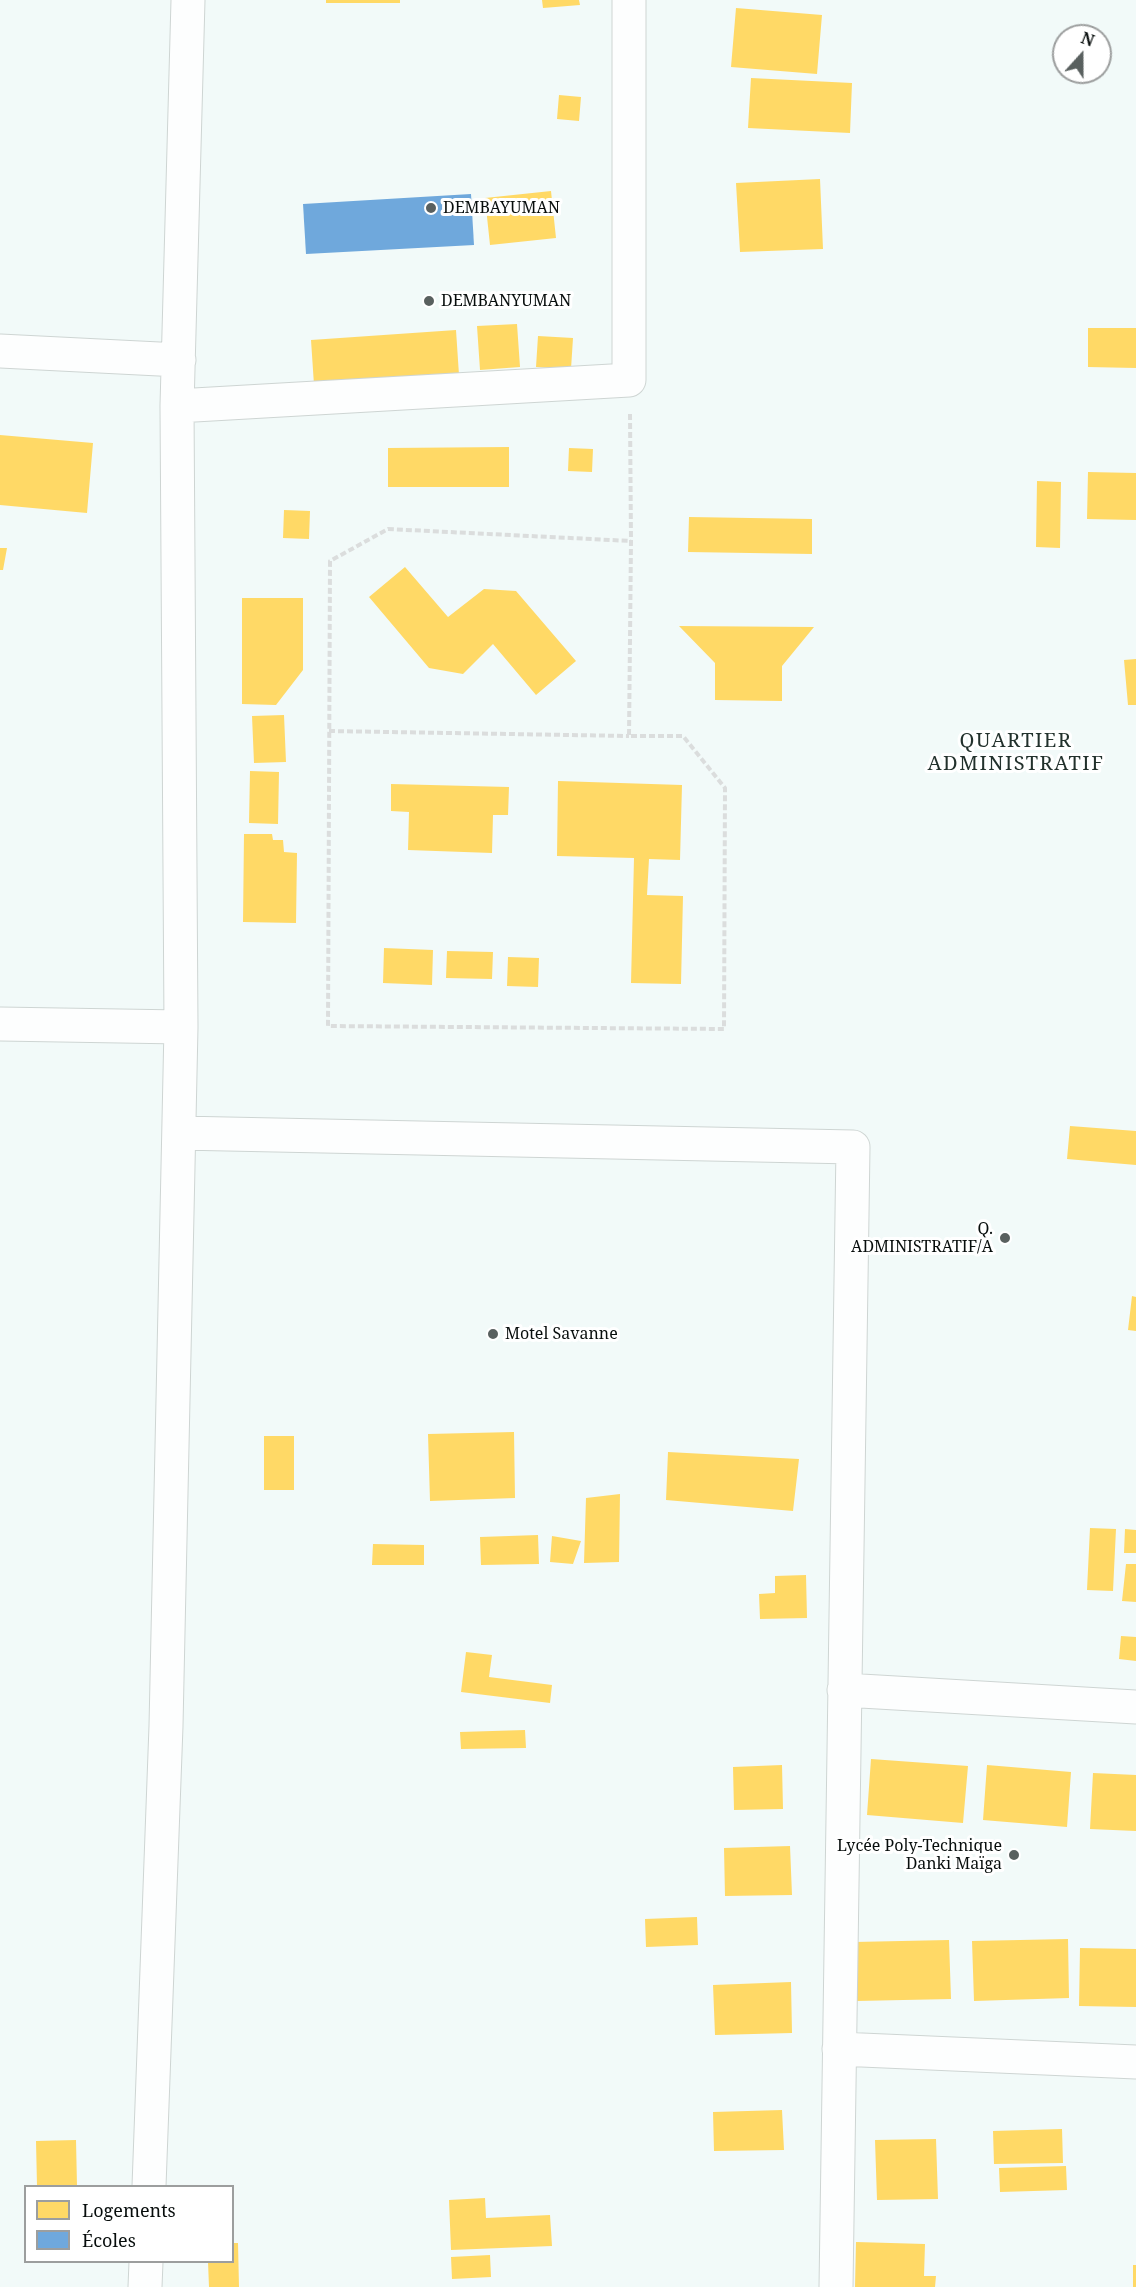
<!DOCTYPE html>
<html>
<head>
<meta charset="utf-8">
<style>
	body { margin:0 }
	#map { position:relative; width:1136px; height:2287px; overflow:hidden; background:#f2faf9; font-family:"Noto Serif",serif }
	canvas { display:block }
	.legend { position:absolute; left:24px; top:2185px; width:210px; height:78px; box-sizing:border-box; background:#fff; border:2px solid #9c9e9e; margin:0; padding:8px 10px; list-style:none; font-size:18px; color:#070d0c }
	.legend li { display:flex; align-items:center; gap:12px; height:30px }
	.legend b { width:30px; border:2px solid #9c9e9e }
	.north { position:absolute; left:1052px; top:24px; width:60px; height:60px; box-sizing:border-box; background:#fff; border:2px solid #9c9e9e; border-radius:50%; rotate:21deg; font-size:16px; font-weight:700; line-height:24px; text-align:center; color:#070d0c }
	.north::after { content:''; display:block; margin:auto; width:21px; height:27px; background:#59605f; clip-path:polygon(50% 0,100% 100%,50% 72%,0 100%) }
</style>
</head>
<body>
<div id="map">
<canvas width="1136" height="2287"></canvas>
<ul class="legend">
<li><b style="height:16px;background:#ffd966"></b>Logements</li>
<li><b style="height:16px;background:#6fa8dc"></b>Écoles</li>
</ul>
<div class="north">N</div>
</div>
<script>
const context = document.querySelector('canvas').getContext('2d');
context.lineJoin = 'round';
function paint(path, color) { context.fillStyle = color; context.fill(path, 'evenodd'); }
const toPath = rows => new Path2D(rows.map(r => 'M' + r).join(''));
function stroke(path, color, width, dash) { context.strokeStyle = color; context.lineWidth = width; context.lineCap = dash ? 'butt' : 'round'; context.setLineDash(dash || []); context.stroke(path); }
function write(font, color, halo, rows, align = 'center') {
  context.font = font + ' "Noto Serif",serif'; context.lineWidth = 6; context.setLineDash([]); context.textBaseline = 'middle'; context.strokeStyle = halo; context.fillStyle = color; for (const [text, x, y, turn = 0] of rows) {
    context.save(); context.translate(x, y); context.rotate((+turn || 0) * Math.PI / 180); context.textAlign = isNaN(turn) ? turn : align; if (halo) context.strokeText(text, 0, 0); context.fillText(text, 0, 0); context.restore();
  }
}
const homes = toPath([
	[326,0,400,0,400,3,326,3],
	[542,0,579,0,580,5,543,8],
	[736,8,822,15,817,74,731,67],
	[751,78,852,83,850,133,748,128],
	[559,95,581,97,579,121,557,119],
	[820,179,823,249,740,252,736,183],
	[551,191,556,238,490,245,485,198],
	[517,324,520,367,480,370,477,326],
	[1088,328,1136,328,1136,368,1088,367],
	[456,330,459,375,314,385,311,340],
	[538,336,573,338,571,369,536,367],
	[0,435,93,443,87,513,0,505],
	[509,447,509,487,388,487,388,448],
	[569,448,593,449,592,472,568,471],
	[1088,472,1136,473,1136,520,1087,519],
	[1037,481,1061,482,1060,548,1036,547],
	[284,510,310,511,309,539,283,538],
	[689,517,812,519,812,554,688,552],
	[0,548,7,548,3,570,0,570],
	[405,567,448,617,484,589,516,591,576,661,536,695,493,644,463,674,429,668,369,597],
	[242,598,303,598,303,670,276,705,242,704],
	[679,626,814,627,782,666,782,701,715,700,715,663],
	[1136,659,1136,705,1128,705,1124,660],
	[284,715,286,762,254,763,252,716],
	[250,771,279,772,278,824,249,823],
	[558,781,682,785,680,860,649,859,647,895,683,896,681,984,631,983,634,858,557,856],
	[391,784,509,787,508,815,493,815,492,853,408,850,409,812,391,811],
	[244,834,272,834,273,840,283,840,284,852,297,853,296,923,243,922],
	[384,948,433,950,432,985,383,983],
	[447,951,493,952,492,979,446,978],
	[508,957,539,958,538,987,507,986],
	[1070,1126,1136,1131,1136,1165,1067,1159],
	[1132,1296,1136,1297,1136,1331,1128,1330],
	[514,1432,515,1498,430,1501,428,1434],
	[264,1436,294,1436,294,1490,264,1490],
	[668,1452,799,1459,793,1511,666,1500],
	[620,1494,619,1562,584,1563,586,1498],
	[1090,1528,1116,1529,1113,1591,1087,1590],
	[1125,1529,1136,1530,1136,1553,1124,1553],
	[538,1535,539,1564,481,1565,480,1537],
	[552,1536,581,1541,573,1564,550,1562],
	[373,1544,424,1545,424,1565,372,1565],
	[1126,1564,1136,1564,1136,1602,1122,1601],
	[806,1575,807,1618,760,1619,759,1594,775,1593,775,1576],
	[1121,1636,1136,1637,1136,1661,1119,1659],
	[466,1652,492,1655,489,1677,552,1685,550,1703,461,1692],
	[525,1730,526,1748,461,1749,460,1732],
	[871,1759,968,1766,963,1823,867,1815],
	[782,1765,783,1809,734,1810,733,1767],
	[987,1765,1071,1772,1067,1827,983,1820],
	[1093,1773,1136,1775,1136,1831,1090,1829],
	[790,1846,792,1895,725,1896,724,1848],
	[697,1917,698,1945,646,1947,645,1919],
	[1068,1939,1069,1998,974,2001,972,1941],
	[949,1940,951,1999,856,2001,854,1942],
	[1080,1948,1136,1949,1136,2007,1079,2006],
	[791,1982,792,2033,715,2035,713,1985],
	[782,2110,784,2150,714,2151,713,2112],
	[1062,2129,1063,2163,994,2164,993,2131],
	[936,2139,938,2199,877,2200,875,2140],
	[76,2140,77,2186,37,2186,36,2141],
	[1066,2166,1067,2190,1000,2192,999,2168],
	[485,2198,486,2218,550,2215,552,2246,451,2250,449,2200],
	[856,2242,925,2244,924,2276,936,2276,935,2287,855,2287],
	[232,2243,238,2243,239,2287,209,2287,208,2262,232,2262],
	[490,2255,491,2277,452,2279,451,2257],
	[1133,2265,1136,2265,1136,2287,1133,2287]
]);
const schools = toPath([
	[471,194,474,245,306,254,303,204]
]);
const path = toPath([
	[630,414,631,541,629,736,683,736,725,788,724,1029,328,1026,330,561,388,529,631,541],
	[329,731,629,736]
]);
const minor = toPath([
	[0,351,179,360],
	[177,406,629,380,629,0],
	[0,1024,181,1027],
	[179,1133,853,1147,836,2287],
	[844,1690,1136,1707],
	[839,2049,1136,2062],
	[149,2186,166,1726,181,1027,177,406,188,0],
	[145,2287,146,2262]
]);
const markers = [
	[431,208,6,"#59605f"],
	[429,301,6,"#59605f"],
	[1005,1238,6,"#59605f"],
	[493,1334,6,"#59605f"],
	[1014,1855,6,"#59605f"]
];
const poiNames = [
	["DEMBAYUMAN",443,208],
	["DEMBANYUMAN",441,301],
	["Q.",993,1229,"right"],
	["ADMINISTRATIF/A",993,1247,"right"],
	["Motel Savanne",505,1334],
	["Lycée Poly-Technique",1002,1846,"right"],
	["Danki Maïga",1002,1864,"right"]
];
const quarterNames = [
	["QUARTIER",1016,741],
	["ADMINISTRATIF",1016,764]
];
paint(homes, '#ffd966');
paint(schools, '#6fa8dc');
stroke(minor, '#ced5d3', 35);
stroke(path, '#dbdddd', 4, [6, 3]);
stroke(minor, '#fdfefe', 33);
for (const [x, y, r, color] of markers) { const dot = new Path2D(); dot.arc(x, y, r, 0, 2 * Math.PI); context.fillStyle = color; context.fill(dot); stroke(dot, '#fff', 2); }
write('16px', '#070d0c', '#fff', poiNames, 'left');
context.letterSpacing = '1.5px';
write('20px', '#22312c', '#fff', quarterNames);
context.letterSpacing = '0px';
</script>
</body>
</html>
